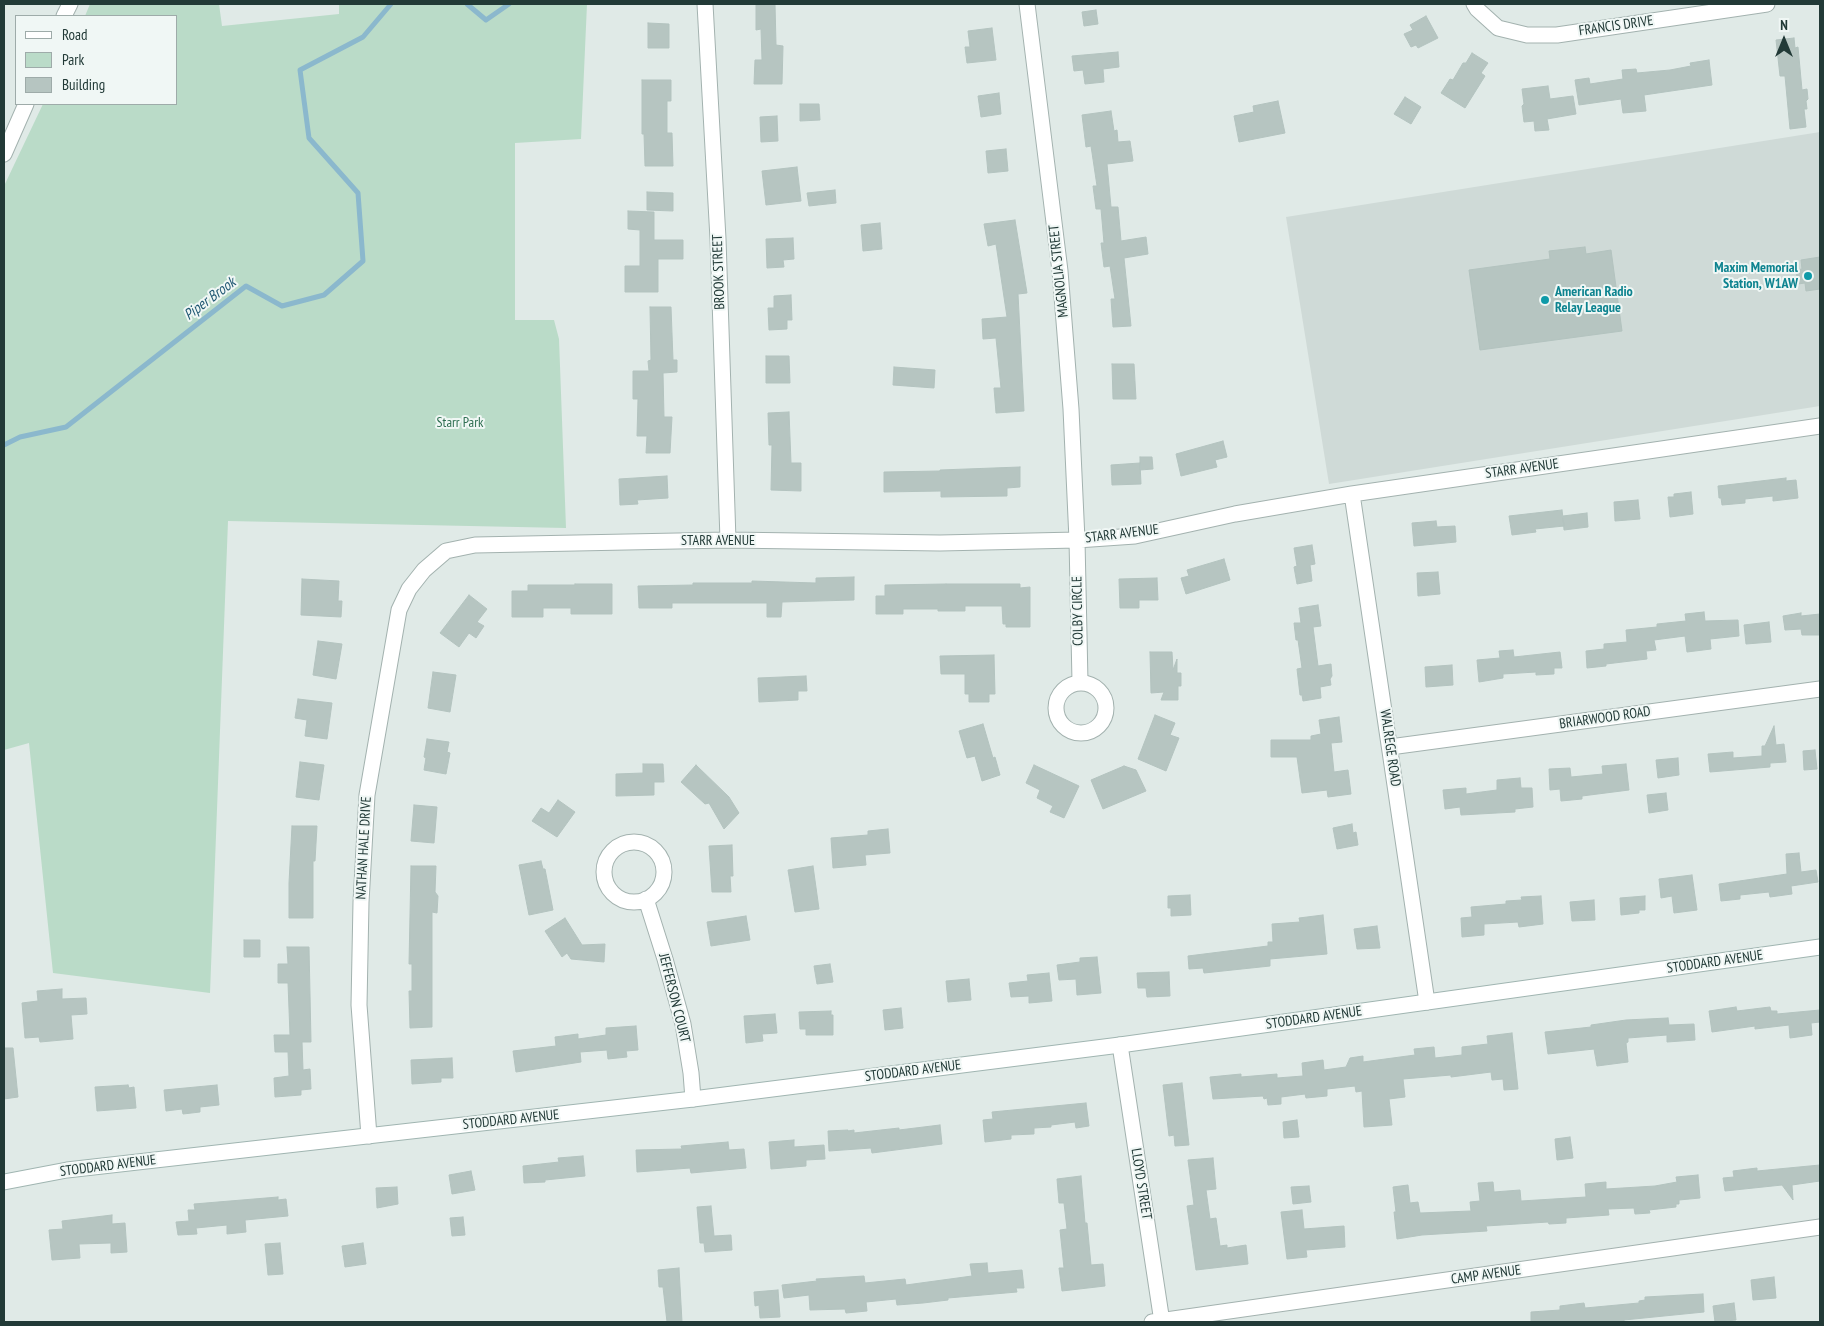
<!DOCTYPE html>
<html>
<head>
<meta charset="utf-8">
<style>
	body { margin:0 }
	#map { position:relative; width:1824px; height:1326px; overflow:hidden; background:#e0eae7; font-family:"PT Sans Narrow",sans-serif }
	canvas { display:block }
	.frame { position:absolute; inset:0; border:5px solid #223a37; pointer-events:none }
	.legend { position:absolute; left:15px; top:15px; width:162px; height:90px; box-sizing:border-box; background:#f0f7f5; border:1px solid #9eaba9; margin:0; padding:6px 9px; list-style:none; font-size:15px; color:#223a37 }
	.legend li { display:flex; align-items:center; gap:10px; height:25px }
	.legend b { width:25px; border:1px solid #9eaba9 }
	.north { position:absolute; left:1759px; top:15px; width:50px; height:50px; -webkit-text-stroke:4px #f0f7f5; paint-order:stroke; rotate:0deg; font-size:14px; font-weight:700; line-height:20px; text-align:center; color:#223a37 }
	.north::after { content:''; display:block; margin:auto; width:18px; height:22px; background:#223a37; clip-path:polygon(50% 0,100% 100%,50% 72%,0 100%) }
</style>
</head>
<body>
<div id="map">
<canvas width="1824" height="1326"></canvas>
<div class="frame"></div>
<ul class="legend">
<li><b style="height:6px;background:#fff"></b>Road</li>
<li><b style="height:14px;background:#badbc8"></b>Park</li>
<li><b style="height:14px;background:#b6c5c1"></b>Building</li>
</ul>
<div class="north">N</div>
</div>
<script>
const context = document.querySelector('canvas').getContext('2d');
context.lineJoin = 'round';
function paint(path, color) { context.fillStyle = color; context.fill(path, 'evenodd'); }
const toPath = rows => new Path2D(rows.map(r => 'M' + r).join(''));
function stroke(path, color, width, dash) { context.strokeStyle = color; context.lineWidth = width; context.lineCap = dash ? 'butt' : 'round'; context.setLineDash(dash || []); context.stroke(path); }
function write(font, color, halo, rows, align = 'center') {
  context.font = font + ' "PT Sans Narrow",sans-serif'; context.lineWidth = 4; context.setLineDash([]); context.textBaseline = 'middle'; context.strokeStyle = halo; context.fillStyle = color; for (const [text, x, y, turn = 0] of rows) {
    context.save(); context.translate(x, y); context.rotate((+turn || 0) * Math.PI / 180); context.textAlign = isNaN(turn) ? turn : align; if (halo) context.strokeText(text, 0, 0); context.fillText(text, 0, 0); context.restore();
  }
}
const built = toPath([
	[1820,132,1820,406,1329,484,1286,217]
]);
const green = toPath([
	[90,4,219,4,222,26,339,14,339,4,587,4,581,139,515,143,515,320,554,320,559,339,566,528,228,521,210,993,53,973,29,743,4,750,4,186,43,104,176,104,176,16,85,16]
]);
const stream = toPath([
	[467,4,486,20,509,4],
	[4,445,20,437,66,427,246,286,282,306,324,295,363,261,358,193,309,138,300,70,363,37,391,4]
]);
const building = toPath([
	[775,4,776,45,783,46,782,84,754,84,755,60,762,60,761,29,756,30,756,5,775,4],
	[1096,10,1098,24,1084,26,1082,12,1096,10],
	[1426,16,1438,38,1418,48,1416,45,1411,47,1404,34,1413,30,1410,25,1426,16],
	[648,23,669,24,669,48,648,48,648,23],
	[992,28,996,60,967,63,965,47,970,47,968,31,992,28],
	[1794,38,1795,48,1798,47,1802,90,1807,89,1808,99,1806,101,1807,109,1804,109,1806,127,1790,129,1785,76,1780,76,1776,40,1794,38],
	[1118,52,1119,67,1103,69,1104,82,1085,84,1083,70,1074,71,1072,56,1118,52],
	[1472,53,1488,63,1481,73,1485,76,1465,108,1441,93,1450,79,1453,80,1463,63,1466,63,1472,53],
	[1709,60,1712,85,1644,95,1646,111,1623,113,1621,99,1579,105,1575,80,1589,78,1590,84,1623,79,1622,70,1636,69,1637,73,1670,70,1691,66,1690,63,1709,60],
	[642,80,671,80,671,101,667,101,667,133,672,133,673,166,645,166,644,134,642,134,642,80],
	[1548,86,1550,99,1573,96,1576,114,1547,119,1549,130,1535,131,1534,121,1524,122,1522,106,1524,104,1522,89,1548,86],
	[999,93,1001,114,981,117,978,96,999,93],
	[1405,97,1421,107,1411,124,1394,114,1405,97],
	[1278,101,1285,133,1239,142,1234,116,1254,112,1253,106,1278,101],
	[800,104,819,104,820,120,800,121,800,104],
	[1111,111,1114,131,1117,130,1118,142,1130,141,1133,161,1107,164,1111,207,1118,207,1121,241,1146,237,1148,254,1124,258,1131,326,1113,327,1111,299,1115,299,1110,266,1104,267,1101,243,1104,243,1101,209,1096,209,1093,186,1097,186,1091,146,1086,147,1082,115,1111,111],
	[777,116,778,141,761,142,760,117,777,116],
	[1006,149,1008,171,988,173,986,151,1006,149],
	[797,167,801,201,766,205,762,171,797,167],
	[835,190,836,203,809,206,807,193,835,190],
	[647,192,673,193,673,211,647,210,647,192],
	[628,211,654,212,654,240,683,240,683,259,658,259,658,292,625,292,625,266,640,266,640,230,628,229,628,211],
	[1015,220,1027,293,1018,294,1024,411,996,413,994,388,1001,388,996,338,983,339,982,319,1007,317,996,244,988,246,984,224,1015,220],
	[880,223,882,249,863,251,861,225,880,223],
	[793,238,794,259,783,260,784,267,767,268,766,239,793,238],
	[1585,247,1586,254,1611,250,1622,331,1480,350,1469,270,1550,259,1549,251,1585,247],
	[1820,257,1820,289,1806,291,1805,283,1798,284,1796,270,1802,269,1801,260,1820,257],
	[791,295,792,320,787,320,787,329,769,330,768,308,774,308,774,296,791,295],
	[650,307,671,307,673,360,677,360,677,372,663,373,664,417,672,417,670,453,646,453,647,436,637,436,638,399,633,399,633,371,649,371,648,361,651,360,650,307],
	[766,356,789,356,790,383,766,383,766,356],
	[1112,364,1134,364,1136,399,1113,399,1112,364],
	[894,367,935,370,934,388,893,385,894,367],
	[789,412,791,463,801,463,801,491,771,490,772,445,769,445,768,413,789,412],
	[1223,441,1227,457,1215,460,1217,467,1181,476,1176,454,1223,441],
	[1140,457,1152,457,1153,469,1140,470,1140,457],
	[1140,463,1141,484,1112,485,1111,465,1140,463],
	[1020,467,1020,487,1007,488,1007,496,941,497,941,491,884,492,884,472,940,471,940,470,1020,467],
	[667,476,668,498,637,500,638,504,620,505,619,479,667,476],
	[1786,478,1786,481,1796,480,1798,498,1773,501,1773,496,1745,499,1745,503,1722,505,1721,498,1719,498,1718,486,1786,478],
	[1691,492,1693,514,1670,517,1668,497,1674,497,1674,494,1691,492],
	[1638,500,1640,519,1615,521,1614,502,1638,500],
	[1562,510,1564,526,1535,529,1536,532,1512,535,1509,516,1562,510],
	[1587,513,1588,527,1564,530,1563,516,1587,513],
	[1436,521,1437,527,1455,526,1456,542,1414,546,1412,523,1436,521],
	[1312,545,1315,564,1310,565,1312,581,1297,584,1294,567,1297,566,1294,548,1312,545],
	[1224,559,1230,580,1186,594,1181,578,1189,576,1187,570,1224,559],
	[1438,572,1440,594,1418,596,1417,573,1438,572],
	[854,577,854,600,782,602,781,617,767,617,767,603,672,603,672,608,639,608,638,586,693,585,693,583,752,583,752,581,816,583,816,578,854,577],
	[1157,578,1158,600,1139,600,1139,608,1120,608,1119,579,1157,578],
	[302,579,339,581,338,601,342,601,341,617,301,615,302,579],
	[575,584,612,584,612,614,571,614,571,608,543,608,543,617,512,617,512,591,528,591,528,585,575,585,575,584],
	[946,584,1020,584,1020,588,1030,587,1030,627,1006,627,1006,624,1003,624,1002,606,965,606,965,611,938,611,938,609,903,609,903,614,876,614,876,596,885,596,885,585,946,584],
	[469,595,487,609,477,622,484,626,476,638,469,633,459,647,440,633,469,595],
	[1318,605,1321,626,1313,627,1318,666,1331,664,1332,676,1330,679,1331,685,1320,687,1321,698,1303,701,1302,695,1300,695,1297,669,1302,668,1298,640,1296,640,1294,623,1301,623,1299,608,1318,605],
	[1704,612,1705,621,1738,620,1739,636,1710,639,1711,649,1687,652,1685,636,1654,640,1656,650,1646,651,1647,659,1606,664,1606,666,1587,668,1586,651,1604,649,1604,644,1627,642,1626,630,1657,627,1657,624,1686,621,1685,614,1704,612],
	[1801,613,1801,616,1820,614,1820,635,1802,635,1801,629,1785,630,1783,616,1801,613],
	[1769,622,1771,642,1746,644,1744,625,1769,622],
	[318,641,342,644,336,679,313,675,318,641],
	[1513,650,1514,657,1560,652,1562,668,1554,668,1554,674,1536,675,1536,672,1503,674,1503,678,1479,682,1477,660,1500,658,1499,651,1513,650],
	[1150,652,1172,652,1173,670,1177,659,1177,673,1181,673,1181,686,1178,686,1178,700,1161,700,1164,692,1151,693,1150,652],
	[994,655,995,694,989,694,989,702,969,702,969,694,965,694,965,674,941,674,940,656,994,655],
	[1452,665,1453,685,1426,687,1425,667,1452,665],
	[433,672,456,675,450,712,428,708,433,672],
	[806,676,807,691,798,691,798,700,759,702,758,678,806,676],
	[298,699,332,703,327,739,305,736,307,720,295,718,298,699],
	[1155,715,1175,723,1170,735,1179,738,1166,771,1138,759,1155,715],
	[1339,717,1342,742,1331,743,1334,772,1348,770,1351,794,1328,797,1327,790,1302,793,1297,757,1271,757,1271,740,1311,740,1311,736,1321,734,1319,720,1339,717],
	[983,724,993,758,995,757,1000,775,982,781,975,756,967,758,959,731,983,724],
	[1774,726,1776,745,1784,744,1786,762,1770,763,1770,767,1710,772,1708,754,1733,752,1733,758,1762,756,1762,746,1765,746,1774,726],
	[427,739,449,742,447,752,450,753,446,774,424,770,426,758,424,757,427,739],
	[1815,750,1817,769,1804,770,1803,751,1815,750],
	[1678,758,1679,775,1658,778,1656,760,1678,758],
	[300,762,324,765,319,800,296,797,300,762],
	[643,764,663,764,664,782,654,782,654,795,616,796,616,774,643,773,643,764],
	[1626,764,1629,790,1582,796,1582,799,1561,801,1560,789,1550,790,1549,769,1570,768,1571,777,1603,774,1602,766,1626,764],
	[696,765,729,797,739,813,724,829,709,803,705,804,681,782,696,765],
	[1034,765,1079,786,1064,818,1050,812,1053,806,1037,798,1040,790,1026,783,1034,765],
	[1124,766,1136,770,1146,791,1103,809,1091,780,1124,766],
	[1520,778,1521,788,1532,788,1533,807,1515,809,1515,812,1461,815,1460,807,1445,809,1443,790,1466,788,1466,794,1497,790,1497,780,1520,778],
	[1666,793,1668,810,1649,813,1647,795,1666,793],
	[558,800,575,812,557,837,532,821,541,808,549,813,558,800],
	[414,805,437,807,434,843,411,841,414,805],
	[1352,824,1353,833,1356,832,1358,845,1337,849,1333,828,1352,824],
	[292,826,317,826,315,861,313,861,313,918,289,918,289,883,292,826],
	[888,829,890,853,865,855,866,865,833,868,831,838,868,835,868,831,888,829],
	[732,845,733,876,730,876,731,892,712,892,709,846,732,845],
	[1799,853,1801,872,1816,870,1818,882,1791,886,1792,894,1770,897,1769,892,1740,895,1740,899,1721,901,1719,884,1787,874,1786,854,1799,853],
	[541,861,543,869,545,869,553,910,529,915,519,865,541,861],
	[411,866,436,866,435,892,438,896,437,913,432,912,432,1027,410,1028,409,991,412,991,412,964,409,964,411,866],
	[813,866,819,909,795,912,788,870,813,866],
	[1692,875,1697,910,1674,913,1672,896,1661,898,1659,879,1692,875],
	[1190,895,1191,915,1171,916,1171,908,1168,908,1168,896,1190,895],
	[1541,896,1543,924,1519,927,1518,922,1484,924,1484,935,1462,937,1461,918,1472,917,1471,907,1506,904,1506,901,1522,900,1521,897,1541,896],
	[1645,896,1645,910,1639,910,1639,913,1621,915,1620,898,1645,896],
	[1594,900,1595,920,1572,921,1570,902,1594,900],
	[1323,915,1327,954,1270,959,1270,966,1204,973,1203,968,1189,969,1188,956,1268,946,1268,942,1273,942,1272,924,1300,922,1299,918,1323,915],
	[746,916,750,940,711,946,707,922,746,916],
	[565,918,582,945,605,944,604,962,571,959,567,953,562,957,545,931,565,918],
	[1377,926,1380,948,1357,949,1354,929,1377,926],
	[244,940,260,940,260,957,244,957,244,940],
	[287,947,309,947,311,1042,302,1042,303,1070,310,1069,311,1089,301,1090,301,1095,275,1097,274,1078,289,1076,288,1052,275,1052,274,1035,290,1035,288,983,278,983,278,964,288,964,287,947],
	[1097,957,1101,993,1077,995,1076,979,1059,980,1057,965,1080,962,1080,958,1097,957],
	[830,964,833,982,817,984,814,966,830,964],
	[1169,972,1170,996,1147,997,1146,988,1138,988,1137,973,1169,972],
	[1049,973,1052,1001,1029,1003,1029,996,1011,997,1009,983,1028,981,1027,975,1049,973],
	[969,979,971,1000,948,1002,946,981,969,979],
	[62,989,62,999,86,998,87,1014,71,1015,73,1039,40,1042,39,1037,25,1038,22,1003,38,1001,37,991,62,989],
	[1736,1007,1737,1011,1770,1007,1771,1011,1777,1011,1777,1014,1820,1010,1820,1022,1811,1023,1812,1035,1790,1038,1789,1025,1755,1029,1755,1026,1712,1032,1709,1011,1736,1007],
	[901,1008,903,1028,885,1030,883,1010,901,1008],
	[831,1011,831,1015,833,1015,833,1035,806,1035,806,1029,800,1029,799,1012,831,1011],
	[775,1014,777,1033,762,1034,763,1041,746,1043,744,1016,775,1014],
	[1668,1018,1669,1025,1694,1024,1695,1040,1667,1042,1667,1035,1628,1038,1628,1042,1626,1043,1628,1062,1597,1066,1594,1049,1548,1054,1545,1032,1591,1027,1591,1025,1626,1020,1668,1018],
	[636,1026,638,1050,626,1051,627,1057,608,1059,607,1050,580,1052,581,1062,516,1072,513,1051,556,1046,555,1037,578,1034,578,1039,606,1035,606,1028,636,1026],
	[1512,1033,1518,1089,1504,1090,1503,1079,1492,1080,1491,1072,1451,1077,1451,1075,1403,1079,1405,1097,1389,1099,1392,1125,1364,1127,1362,1091,1356,1092,1355,1086,1327,1089,1327,1096,1306,1098,1305,1094,1281,1097,1281,1104,1268,1105,1267,1098,1264,1099,1263,1096,1213,1099,1210,1077,1241,1074,1241,1077,1277,1074,1277,1078,1303,1076,1302,1063,1323,1060,1324,1070,1346,1067,1350,1058,1363,1056,1363,1062,1415,1055,1414,1049,1434,1047,1435,1058,1462,1055,1462,1047,1488,1044,1487,1036,1512,1033],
	[4,1048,13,1048,18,1097,4,1099,4,1048],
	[452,1058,453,1078,441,1078,441,1082,412,1084,411,1060,452,1058],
	[1182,1083,1189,1145,1175,1146,1174,1135,1169,1136,1163,1085,1182,1083],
	[128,1085,129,1088,134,1087,136,1108,97,1111,95,1087,128,1085],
	[217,1085,219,1105,200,1107,200,1112,183,1114,182,1109,166,1111,164,1090,217,1085],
	[1086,1103,1089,1126,1076,1128,1075,1122,1051,1125,1051,1127,1034,1128,1034,1134,1011,1135,1011,1139,985,1142,983,1120,993,1119,992,1112,1086,1103],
	[1297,1120,1299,1137,1284,1138,1283,1122,1297,1120],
	[940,1125,942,1144,872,1153,871,1148,829,1151,828,1131,848,1130,848,1131,854,1130,854,1133,899,1128,899,1130,940,1125],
	[1570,1137,1573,1158,1557,1160,1555,1139,1570,1137],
	[794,1140,794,1147,824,1145,825,1159,806,1160,806,1166,771,1169,769,1142,794,1140],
	[728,1142,729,1150,744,1149,746,1168,691,1173,690,1168,637,1172,636,1150,682,1149,681,1146,728,1142],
	[583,1156,585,1176,545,1180,545,1182,524,1183,523,1166,559,1162,558,1158,583,1156],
	[1213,1158,1216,1189,1206,1190,1210,1219,1216,1218,1220,1246,1227,1245,1227,1248,1246,1245,1248,1264,1196,1270,1187,1206,1194,1205,1188,1160,1213,1158],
	[1820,1165,1820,1181,1792,1185,1793,1200,1782,1185,1725,1191,1723,1178,1734,1177,1733,1171,1757,1168,1757,1171,1820,1165],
	[471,1171,475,1190,452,1194,449,1175,471,1171],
	[1698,1175,1700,1198,1679,1200,1679,1204,1676,1204,1676,1207,1649,1210,1650,1213,1635,1214,1634,1208,1608,1209,1609,1215,1566,1218,1566,1223,1549,1224,1548,1222,1486,1226,1487,1231,1422,1235,1397,1239,1394,1212,1396,1212,1393,1187,1408,1185,1410,1203,1418,1202,1420,1213,1471,1211,1470,1202,1480,1201,1478,1183,1493,1182,1494,1192,1520,1190,1521,1201,1586,1197,1585,1184,1606,1182,1606,1189,1655,1186,1677,1182,1676,1177,1698,1175],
	[1081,1176,1085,1223,1087,1223,1091,1265,1103,1264,1105,1286,1062,1291,1059,1268,1064,1268,1060,1230,1067,1229,1064,1203,1059,1203,1057,1179,1081,1176],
	[1309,1186,1311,1202,1293,1204,1291,1187,1309,1186],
	[397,1187,398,1204,377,1208,376,1188,397,1187],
	[278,1197,278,1200,286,1199,288,1216,245,1220,246,1232,227,1234,227,1225,196,1228,197,1234,178,1235,176,1222,189,1221,188,1210,195,1210,194,1204,278,1197],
	[711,1206,714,1236,731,1235,732,1250,705,1252,704,1243,700,1243,697,1207,711,1206],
	[1302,1210,1304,1229,1344,1226,1345,1247,1306,1250,1307,1257,1287,1259,1281,1212,1302,1210],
	[112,1215,112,1224,125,1223,127,1252,111,1253,111,1243,79,1244,80,1258,52,1260,49,1230,63,1229,62,1221,112,1215],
	[463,1217,465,1235,452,1236,450,1218,463,1217],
	[280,1243,283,1274,268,1275,265,1244,280,1243],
	[363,1243,366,1264,345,1267,342,1246,363,1243],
	[987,1263,988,1273,1022,1270,1024,1288,1016,1288,1017,1292,948,1298,948,1300,923,1303,897,1305,896,1299,866,1302,867,1311,846,1313,845,1309,810,1310,809,1295,784,1298,782,1285,817,1281,816,1279,864,1276,865,1283,905,1279,906,1285,972,1276,970,1264,987,1263],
	[679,1268,682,1322,667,1322,663,1287,659,1287,658,1270,679,1268],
	[1774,1277,1776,1298,1753,1300,1751,1280,1774,1277],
	[778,1290,780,1317,760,1318,759,1305,755,1306,754,1292,778,1290],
	[1703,1294,1704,1312,1624,1320,1624,1322,1531,1322,1531,1312,1560,1310,1560,1306,1584,1303,1585,1308,1639,1303,1639,1301,1645,1300,1645,1297,1703,1294],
	[1734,1303,1736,1320,1715,1322,1713,1306,1734,1303]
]);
const street = toPath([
	[705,4,718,239,728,540],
	[1027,4,1060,271,1071,409,1077,540,1080,682],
	[1474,4,1477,9,1498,28,1527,35,1557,35,1767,4],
	[64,16,70,4],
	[4,154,26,104],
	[1352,494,1427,1002],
	'1056 708a25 25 0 1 1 50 0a25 25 0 1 1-50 0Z',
	[1390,747,1820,689],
	'604 872a30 30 0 1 1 60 0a30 30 0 1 1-60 0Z',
	[646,899,665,959,683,1024,691,1073,693,1099],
	[1120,1045,1162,1322],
	[369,1136,359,1005,361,902,367,795,399,610,409,589,424,570,446,551,475,545,728,540,940,543,1077,540,1135,536,1235,514,1352,494,1820,426],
	[1152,1322,1820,1227]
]);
const secondary = toPath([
	[4,1182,67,1170,693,1099,1120,1045,1820,947]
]);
const markers = [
	[1808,276,5,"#0f9aa8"],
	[1545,300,5,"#0f9aa8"]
];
const streetNames = [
	["FRANCIS DRIVE",1616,26,-8],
	["MAGNOLIA STREET",1059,271,-96],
	["BROOK STREET",719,272,-92],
	["STARR AVENUE",1522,469,-8],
	["STARR AVENUE",1122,534,-7],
	["STARR AVENUE",718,541],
	["COLBY CIRCLE",1078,611,-91],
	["BRIARWOOD ROAD",1605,718,-8],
	["WALREGE ROAD",1390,748,82],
	["NATHAN HALE DRIVE",364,848,-87],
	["STODDARD AVENUE",1715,962,-8],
	["JEFFERSON COURT",674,998,76],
	["STODDARD AVENUE",1314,1018,-8],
	["STODDARD AVENUE",913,1071,-7],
	["STODDARD AVENUE",511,1120,-6],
	["STODDARD AVENUE",108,1166,-7],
	["LLOYD STREET",1141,1184,81],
	["CAMP AVENUE",1486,1275,-8]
];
const cultureNames = [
	["Maxim Memorial",1798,268],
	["Station, W1AW",1798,284],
	["American Radio",1555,292,"left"],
	["Relay League",1555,308,"left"]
];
const parkNames = [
	["Starr Park",460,423]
];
const waterNames = [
	["Piper Brook",210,299,-37]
];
paint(built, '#cfdad7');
paint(green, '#badbc8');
stroke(stream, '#8bb8cd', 5);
paint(building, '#b6c5c1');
stroke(building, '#b3c3bf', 1);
stroke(street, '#a3b2af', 17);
stroke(secondary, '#a0b5b1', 17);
stroke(street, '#fff', 15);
stroke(secondary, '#fff', 15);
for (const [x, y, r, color] of markers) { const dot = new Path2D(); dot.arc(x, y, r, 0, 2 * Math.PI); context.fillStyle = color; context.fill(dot); stroke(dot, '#f0f7f5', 2); }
write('14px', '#223a37', '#f0f7f5', streetNames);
write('bold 14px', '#0d838f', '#f0f7f5', cultureNames, 'right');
write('14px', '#2e6e51', '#f0f7f5', parkNames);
write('italic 15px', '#1f5772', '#f0f7f5', waterNames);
</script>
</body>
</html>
